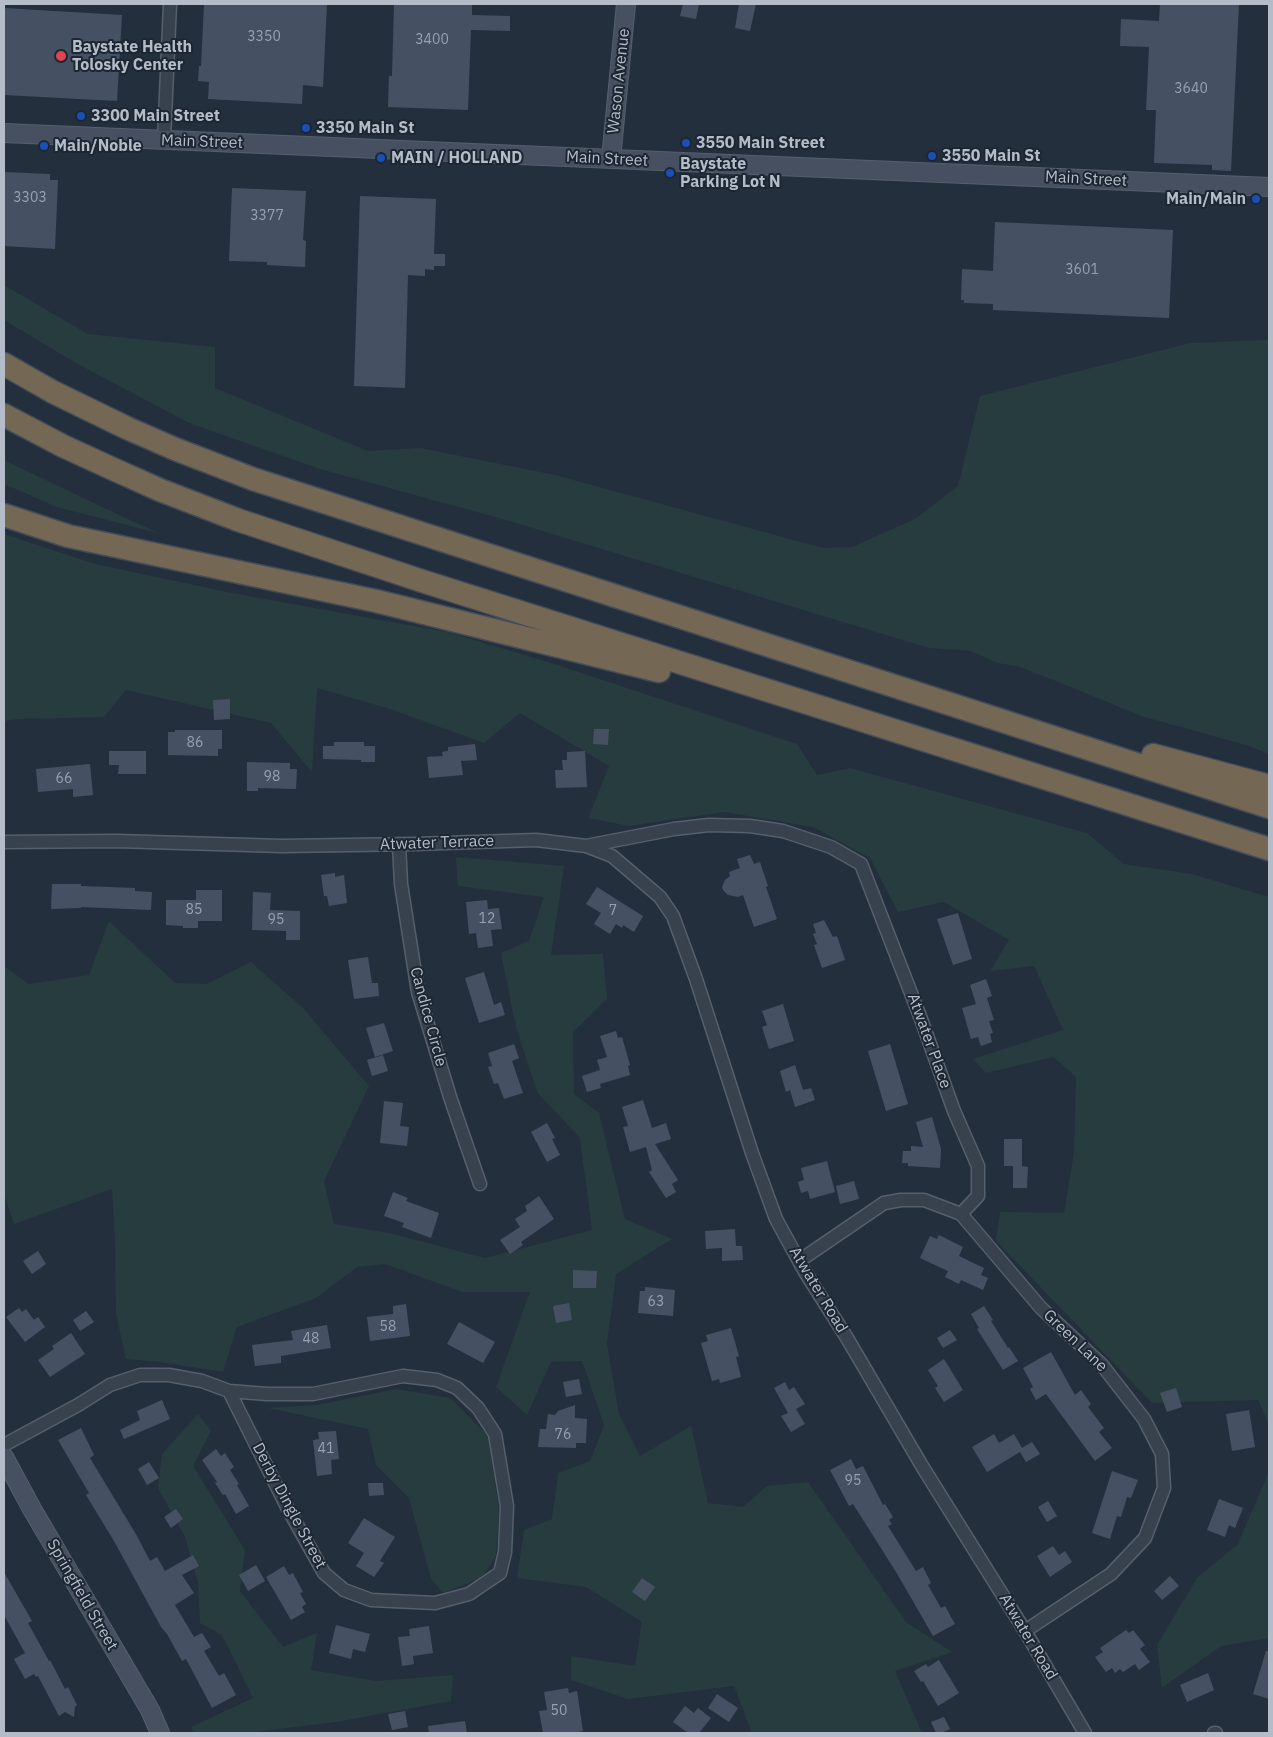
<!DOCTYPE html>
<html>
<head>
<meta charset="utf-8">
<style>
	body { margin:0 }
	#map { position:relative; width:1273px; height:1737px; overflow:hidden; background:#242f3e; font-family:"IBM Plex Sans",sans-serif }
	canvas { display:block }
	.frame { position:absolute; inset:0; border:5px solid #b4bcc9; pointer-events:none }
</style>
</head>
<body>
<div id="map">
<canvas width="1273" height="1737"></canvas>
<div class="frame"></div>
</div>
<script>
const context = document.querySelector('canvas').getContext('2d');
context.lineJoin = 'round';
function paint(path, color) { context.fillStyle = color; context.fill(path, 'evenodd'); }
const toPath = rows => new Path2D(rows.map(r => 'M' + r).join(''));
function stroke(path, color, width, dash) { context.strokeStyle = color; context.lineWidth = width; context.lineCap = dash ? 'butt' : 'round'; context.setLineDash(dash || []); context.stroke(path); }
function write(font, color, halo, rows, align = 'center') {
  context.font = font + ' "IBM Plex Sans",sans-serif'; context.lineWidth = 4; context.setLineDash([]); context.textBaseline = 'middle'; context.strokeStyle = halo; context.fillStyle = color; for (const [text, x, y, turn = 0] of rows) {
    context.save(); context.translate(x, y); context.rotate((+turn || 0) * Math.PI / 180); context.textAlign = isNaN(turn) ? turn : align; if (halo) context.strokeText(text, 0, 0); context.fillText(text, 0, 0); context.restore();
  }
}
const green = toPath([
	[4,285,88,334,215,347,215,388,368,451,420,448,555,475,823,548,852,547,915,519,958,486,980,396,1190,343,1269,340,1269,754,1249,746,1141,716,1056,681,1017,666,997,663,971,651,929,648,506,520,320,469,189,423,76,363,4,320],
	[4,460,98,505,158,533,57,507,4,484],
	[4,534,95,564,232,593,447,632,545,661,797,744,817,775,850,768,1087,833,1124,864,1192,874,1269,897,1269,1424,1258,1400,1152,1403,996,1241,1000,1212,1064,1213,1074,1152,1076,1077,1053,1057,986,1073,973,1059,1063,1030,1034,966,990,971,1009,940,944,902,898,912,870,858,813,827,724,812,629,826,588,818,609,766,520,713,484,743,390,709,317,688,312,772,271,723,126,690,104,717,18,719,4,721],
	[456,857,564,866,551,955,603,954,607,999,573,1032,574,1094,599,1113,625,1219,672,1239,616,1274,607,1344,619,1414,640,1456,691,1426,708,1503,743,1507,767,1486,808,1482,906,1622,952,1652,895,1671,922,1733,752,1733,734,1686,628,1699,571,1680,571,1656,635,1666,642,1622,586,1587,517,1578,524,1530,552,1519,558,1473,590,1461,604,1425,582,1361,551,1362,527,1415,496,1387,530,1292,462,1292,385,1264,357,1267,316,1298,237,1327,223,1372,160,1362,126,1359,116,1314,115,1240,112,1189,14,1224,4,1194,4,966,29,984,89,975,109,921,175,983,207,984,251,962,303,1008,369,1086,324,1181,334,1224,389,1233,485,1258,592,1230,580,1138,537,1092,516,1027,501,953,529,941,544,897,458,886],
	[396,1389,450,1398,488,1436,499,1510,496,1556,482,1578,443,1593,431,1579,409,1498,376,1465,368,1429,268,1408,317,1405],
	[198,1414,211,1431,193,1466,245,1550,240,1591,283,1647,317,1633,311,1670,376,1681,453,1675,451,1701,336,1722,245,1733,194,1733,191,1727,253,1698,222,1635,200,1623,198,1583,185,1537,158,1488,162,1454],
	[1269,1472,1269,1638,1221,1646,1162,1688,1157,1645,1197,1578,1237,1545]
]);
const building = toPath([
	[204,4,327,4,323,87,303,85,302,104,208,99,209,82,198,81,199,66,201,66],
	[394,4,472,4,472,15,510,16,510,31,471,30,468,110,388,107,389,76,392,76],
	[683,4,699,4,696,19,680,16],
	[739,4,756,4,750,31,735,28],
	[1160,4,1239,4,1231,171,1212,170,1212,165,1154,163,1156,110,1146,110,1149,47,1120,46,1121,19,1159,21],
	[4,8,122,15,117,101,4,95],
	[4,172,50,174,50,180,58,180,55,249,4,246],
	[232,188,306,191,303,240,306,241,305,267,267,265,267,262,229,261],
	[360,196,436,199,434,254,445,254,445,266,434,266,434,270,425,269,425,276,408,275,405,388,354,386],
	[995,222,1173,230,1169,318,993,310,993,304,964,303,964,300,961,300,962,269,993,271],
	[230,699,230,719,214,720,213,700],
	[594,729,609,729,608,745,593,744],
	[175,730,222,730,222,749,218,749,218,756,168,755,168,732,175,732],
	[334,742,364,742,364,746,375,746,375,762,361,762,361,760,323,759,323,746,334,746],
	[475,744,477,760,461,761,463,775,429,778,427,757,443,756,442,752,448,751,448,747],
	[109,751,146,751,146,774,118,774,119,765,109,765],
	[585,751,587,787,556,788,555,770,563,770,562,760,567,760,567,752],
	[247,762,290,763,290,769,297,769,296,789,258,788,258,791,247,791],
	[90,764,93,795,73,797,73,789,38,792,36,769],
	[750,855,754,864,760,862,768,886,766,887,777,919,754,927,743,895,738,897,728,895,723,890,722,887,725,880,730,876,729,872,740,868,737,859],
	[335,873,335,877,344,875,347,903,329,906,327,896,324,896,321,875],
	[52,884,81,884,81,886,135,888,135,891,152,892,151,910,81,907,81,908,51,909],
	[597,887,643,916,634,932,623,925,622,928,616,924,610,934,594,924,601,913,586,904],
	[196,890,222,890,222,921,198,921,198,928,183,928,183,926,166,925,166,900,196,900],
	[253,892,271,893,270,910,300,911,300,940,286,940,286,931,252,930],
	[487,900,488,909,499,908,502,929,491,930,493,946,478,948,476,933,469,934,466,902],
	[958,913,972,959,953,965,937,919],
	[824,920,833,937,837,936,845,960,822,968,814,945,817,944,813,934,816,933,813,924],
	[368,957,372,983,378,983,379,996,354,999,348,960],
	[484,972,494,1005,501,1002,505,1015,479,1023,465,978],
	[986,979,992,996,987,998,994,1020,989,1021,993,1033,990,1034,992,1042,981,1046,978,1037,971,1039,962,1008,976,1004,970,985],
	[783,1004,794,1041,769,1049,762,1027,767,1025,762,1011],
	[384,1023,393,1051,375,1057,366,1028],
	[616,1031,618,1038,622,1037,630,1065,628,1066,630,1075,600,1084,601,1088,587,1092,582,1076,600,1070,597,1060,607,1057,600,1036],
	[514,1044,519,1058,512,1061,523,1093,504,1099,498,1083,494,1084,488,1067,492,1066,488,1053],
	[890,1044,908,1104,886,1111,868,1051],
	[383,1055,388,1071,372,1076,367,1060],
	[795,1065,803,1090,811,1088,815,1100,795,1107,790,1090,786,1092,780,1071],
	[643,1100,652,1128,666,1123,671,1139,655,1144,678,1180,672,1184,676,1192,666,1198,649,1172,652,1170,646,1147,630,1152,623,1127,628,1126,622,1107],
	[384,1101,403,1103,400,1126,409,1127,407,1146,380,1143],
	[932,1117,941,1149,940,1168,908,1166,908,1163,902,1163,903,1151,911,1151,911,1146,923,1147,916,1122],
	[547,1123,555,1138,552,1139,560,1155,547,1162,531,1132],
	[1004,1139,1022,1139,1022,1166,1028,1167,1027,1188,1013,1188,1013,1166,1004,1166],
	[827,1161,835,1192,810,1199,808,1191,801,1193,798,1182,804,1180,801,1168],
	[854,1181,859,1199,840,1204,836,1186],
	[393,1192,408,1198,406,1201,439,1213,431,1238,402,1227,404,1223,384,1216],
	[539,1196,554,1219,521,1242,523,1245,510,1254,500,1240,520,1227,515,1219,527,1211,525,1206],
	[735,1229,736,1246,742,1246,743,1260,722,1261,722,1248,706,1249,705,1231],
	[939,1235,963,1247,959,1256,984,1268,981,1275,988,1278,983,1290,961,1280,959,1284,945,1277,948,1271,920,1258,930,1236,937,1239],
	[38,1251,46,1264,32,1274,23,1261],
	[573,1270,597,1271,596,1288,573,1288],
	[645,1287,675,1290,673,1316,638,1313,640,1291,645,1291],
	[569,1303,572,1320,556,1323,553,1306],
	[406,1304,410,1336,370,1341,367,1317,393,1314,393,1306],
	[984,1306,993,1320,991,1321,1008,1348,1009,1347,1018,1361,1003,1370,977,1329,979,1328,971,1314],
	[19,1308,22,1312,26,1309,34,1320,38,1317,45,1327,25,1342,6,1317],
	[86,1311,94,1322,80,1331,73,1320],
	[459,1322,495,1342,483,1363,447,1344],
	[327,1325,331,1348,281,1356,281,1363,255,1366,252,1345,293,1340,291,1331],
	[731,1328,739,1356,736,1357,741,1377,720,1383,719,1379,712,1381,701,1343,708,1341,706,1335],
	[950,1330,957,1340,943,1348,937,1338],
	[71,1333,85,1354,50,1377,38,1360,54,1349,52,1346],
	[1051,1352,1075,1395,1081,1390,1091,1404,1088,1407,1104,1428,1099,1432,1112,1448,1095,1461,1046,1394,1036,1400,1030,1389,1033,1387,1023,1368],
	[944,1359,963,1390,944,1402,935,1388,938,1386,928,1370],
	[579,1379,582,1394,566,1397,563,1382],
	[785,1382,789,1390,794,1387,805,1404,796,1409,805,1424,791,1432,781,1416,788,1413,774,1388],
	[1176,1388,1182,1407,1167,1412,1160,1393],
	[162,1400,170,1419,124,1439,120,1430,140,1420,137,1411],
	[575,1405,575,1418,587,1419,586,1443,576,1443,576,1448,538,1447,540,1429,546,1429,548,1414,555,1415,558,1411],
	[1249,1410,1255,1447,1232,1451,1226,1414],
	[81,1428,94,1455,90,1458,137,1536,150,1561,157,1557,165,1571,193,1555,199,1566,182,1575,194,1593,175,1605,194,1637,202,1633,211,1647,204,1651,219,1676,224,1673,236,1695,212,1708,186,1659,182,1661,167,1634,161,1627,114,1541,86,1495,89,1493,58,1440],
	[336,1431,339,1459,331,1460,332,1474,317,1476,313,1440,319,1439,318,1432],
	[994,1434,999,1443,1014,1434,1022,1448,1032,1442,1040,1454,1026,1462,1020,1452,987,1472,972,1447],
	[216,1449,221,1456,225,1453,234,1467,230,1470,239,1484,237,1485,249,1506,236,1514,225,1494,223,1495,215,1483,217,1482,202,1460],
	[851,1459,856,1469,863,1466,883,1505,885,1504,893,1517,889,1520,892,1524,888,1526,916,1571,923,1567,931,1583,928,1585,941,1608,945,1606,955,1624,933,1636,896,1572,853,1504,849,1506,830,1470],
	[149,1462,159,1478,147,1485,138,1469],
	[1112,1471,1138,1480,1131,1498,1127,1497,1121,1517,1117,1516,1110,1539,1092,1533],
	[368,1483,383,1483,384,1495,369,1496],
	[1219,1499,1243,1508,1235,1528,1229,1525,1225,1537,1207,1530],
	[1048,1501,1057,1516,1047,1522,1038,1507],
	[176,1509,183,1519,171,1528,164,1517],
	[364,1518,395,1537,380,1561,384,1563,374,1577,356,1566,364,1553,348,1543],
	[1053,1546,1059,1555,1065,1551,1072,1562,1050,1577,1037,1556],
	[256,1565,265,1581,248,1591,239,1575],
	[284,1566,289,1575,293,1573,303,1592,300,1593,306,1604,302,1607,305,1612,291,1620,266,1577],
	[4,1572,32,1621,28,1623,49,1661,50,1660,65,1689,68,1687,77,1705,75,1707,74,1717,65,1712,59,1716,38,1676,36,1677,34,1674,25,1679,14,1659,25,1653,4,1615],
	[1170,1576,1179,1586,1162,1600,1154,1591],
	[642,1578,655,1587,645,1601,632,1592],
	[336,1625,370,1634,365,1652,353,1649,351,1659,329,1653],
	[429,1626,433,1653,413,1656,414,1664,402,1666,398,1637,410,1636,409,1629],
	[1126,1630,1129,1633,1133,1630,1145,1645,1140,1649,1150,1662,1139,1670,1135,1664,1123,1672,1120,1669,1115,1673,1112,1668,1106,1672,1095,1657,1103,1652,1100,1648],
	[1266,1651,1269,1651,1269,1699,1253,1694],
	[939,1660,959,1693,938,1706,923,1681,921,1682,914,1671,926,1664,928,1667],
	[1208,1673,1214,1690,1187,1702,1180,1685],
	[568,1688,569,1693,577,1691,583,1731,571,1733,543,1733,539,1711,547,1710,544,1692],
	[717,1694,738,1708,729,1722,708,1708],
	[685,1706,694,1713,698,1708,711,1718,699,1733,688,1733,673,1722],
	[405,1711,408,1727,392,1730,388,1714],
	[944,1717,950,1729,941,1733,936,1733,931,1722],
	[465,1721,467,1733,429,1733,428,1726]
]);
const street = toPath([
	[164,140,170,4],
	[4,842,116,841,282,846,414,844,536,840,586,846,674,829,709,825,750,826,783,831,831,847,861,864,921,1019,954,1111,978,1166,978,1196,961,1214],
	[399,844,401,884,418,992,451,1100,480,1184],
	[586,846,612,856,660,897,673,916,696,979,752,1153,776,1219,805,1272,847,1338,922,1466,1025,1631,1085,1733],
	[799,1261,884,1203,901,1200,924,1200,961,1214,1041,1308,1102,1365,1144,1419,1162,1454,1164,1488,1145,1538,1111,1574,1025,1631],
	[4,1445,78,1405,110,1385,140,1375,169,1375,202,1381,229,1391,267,1394,313,1394,403,1376,437,1380,457,1388,478,1408,495,1434,507,1506,505,1552,500,1573,469,1594,435,1603,371,1600,344,1590,324,1573,287,1507,229,1391],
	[1214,1733,1216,1733]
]);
const secondary = toPath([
	[4,133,1269,187],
	[611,159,626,4],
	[4,1457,32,1509,150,1710,160,1733]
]);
const highway = toPath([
	[4,364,53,392,127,428,175,449,253,479,1269,807],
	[4,415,63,446,113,469,160,490,238,520,422,581,1269,849],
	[4,515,68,536,376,601,659,671],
	[1153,755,1269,786]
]);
const markers = [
	[61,56,6,"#e0444e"],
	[81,116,5,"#1a4fb4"],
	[306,128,5,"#1a4fb4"],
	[686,143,5,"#1a4fb4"],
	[44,146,5,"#1a4fb4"],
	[932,156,5,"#1a4fb4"],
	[381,158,5,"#1a4fb4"],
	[670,173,5,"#1a4fb4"],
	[1256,199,5,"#1a4fb4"]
];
const numberNames = [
	["3350",264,37],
	["3400",432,40],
	["3640",1191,89],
	["3303",30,198],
	["3377",267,216],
	["3601",1082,270],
	["86",195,743],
	["98",272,777],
	["66",64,779],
	["85",194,910],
	["7",613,911],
	["12",487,919],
	["95",276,920],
	["63",656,1302],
	["58",388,1327],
	["48",311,1339],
	["76",563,1435],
	["41",326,1449],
	["95",853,1481],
	["50",559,1711]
];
const poiNames = [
	["Baystate Health",72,47],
	["Tolosky Center",72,65],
	["3300 Main Street",91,116],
	["3350 Main St",316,128],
	["3550 Main Street",696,143],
	["Main/Noble",54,146],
	["3550 Main St",942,156],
	["MAIN / HOLLAND",391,158],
	["Baystate",680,164],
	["Parking Lot N",680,182],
	["Main/Main",1246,199,"right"]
];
const streetNames = [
	["Wason Avenue",619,81,-84],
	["Main Street",202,142,2],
	["Main Street",607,159,3],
	["Main Street",1086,179,3],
	["Atwater Terrace",437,843,-2],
	["Candice Circle",428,1017,75],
	["Atwater Place",929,1041,70],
	["Atwater Road",818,1290,59],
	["Green Lane",1075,1341,44],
	["Derby Dingle Street",289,1506,62],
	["Springfield Street",82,1595,60],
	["Atwater Road",1028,1637,59]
];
paint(green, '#263c3f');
paint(building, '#455162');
stroke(street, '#565f6c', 15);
stroke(secondary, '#565f6c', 20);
stroke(highway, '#434c59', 25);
stroke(street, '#38414e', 12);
stroke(secondary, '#465061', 18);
stroke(highway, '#746855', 22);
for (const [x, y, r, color] of markers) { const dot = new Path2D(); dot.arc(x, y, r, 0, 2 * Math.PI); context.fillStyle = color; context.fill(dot); stroke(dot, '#1d2633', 2); }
write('14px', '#98a1af', null, numberNames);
write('bold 16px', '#b4bcc9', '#1d2633', poiNames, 'left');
write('16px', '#b4bcc9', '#1d2633', streetNames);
</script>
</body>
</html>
